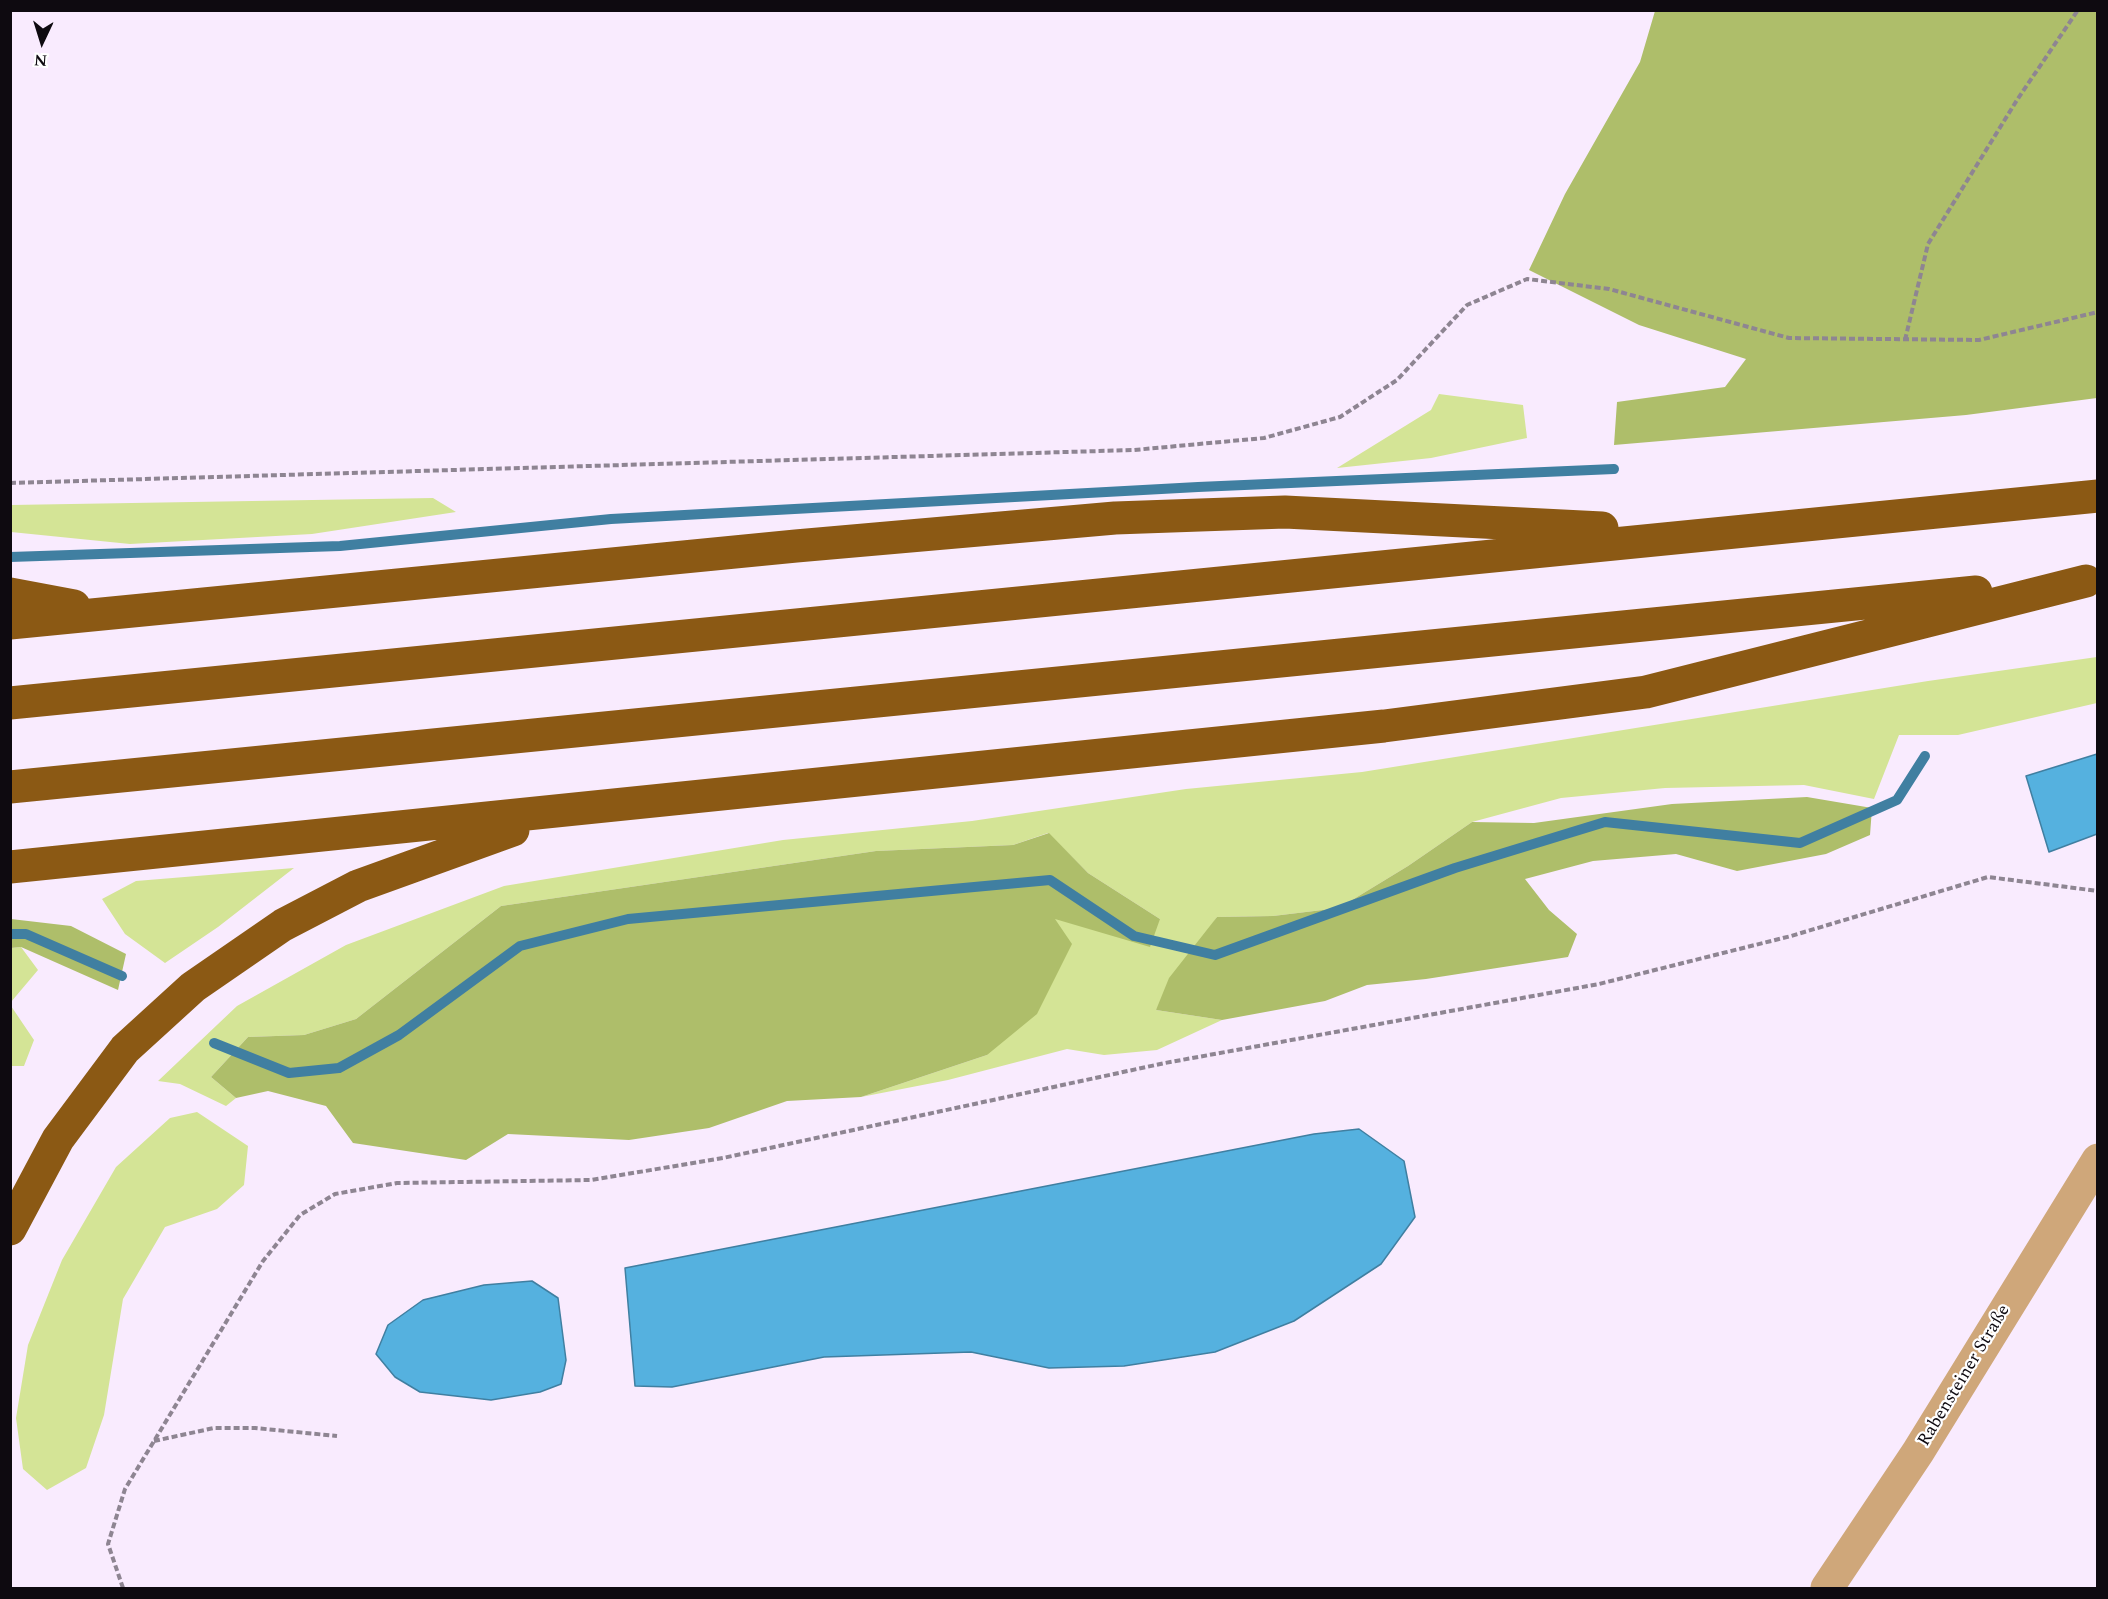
<!DOCTYPE html>
<html>
<head>
<meta charset="utf-8">
<style>
	body { margin:0 }
	#map { position:relative; width:2108px; height:1599px; overflow:hidden; background:#f9ebfe; font-family:Spectral,serif }
	canvas { display:block }
	.frame { position:absolute; inset:0; border:12px solid #0e0a10; pointer-events:none }
	.north { position:absolute; left:12px; top:12px; width:60px; height:60px; -webkit-text-stroke:4px #fff; paint-order:stroke; rotate:184deg; font-size:16px; font-weight:700; line-height:24px; text-align:center; color:#0e0a10 }
	.north::after { content:''; display:block; margin:auto; width:21px; height:27px; background:#0e0a10; clip-path:polygon(50% 0,100% 100%,50% 72%,0 100%) }
</style>
</head>
<body>
<div id="map">
<canvas width="2108" height="1599"></canvas>
<div class="frame"></div>
<div class="north">N</div>
</div>
<script>
const context = document.querySelector('canvas').getContext('2d');
context.lineJoin = 'round';
function paint(path, color) { context.fillStyle = color; context.fill(path, 'evenodd'); }
const toPath = rows => new Path2D(rows.map(r => 'M' + r).join(''));
function stroke(path, color, width, dash) { context.strokeStyle = color; context.lineWidth = width; context.lineCap = dash ? 'butt' : 'round'; context.setLineDash(dash || []); context.stroke(path); }
function write(font, color, halo, rows, align = 'center') {
  context.font = font + ' Spectral,serif'; context.lineWidth = 4.5; context.setLineDash([]); context.textBaseline = 'middle'; context.strokeStyle = halo; context.fillStyle = color; for (const [text, x, y, turn = 0] of rows) {
    context.save(); context.translate(x, y); context.rotate((+turn || 0) * Math.PI / 180); context.textAlign = isNaN(turn) ? turn : align; if (halo) context.strokeText(text, 0, 0); context.fillText(text, 0, 0); context.restore();
  }
}
const green = toPath([
	[1439,394,1523,405,1527,438,1431,458,1337,468,1431,410],
	[433,498,456,512,312,534,130,544,11,532,11,505],
	[2097,657,2097,703,1958,735,1899,735,1874,799,1804,785,1665,788,1561,798,1472,822,1408,866,1339,908,1273,916,1217,917,1156,1010,1222,1020,1157,1050,1104,1055,1067,1049,948,1080,861,1097,987,1055,1055,918,1160,919,1088,873,1048,833,1013,845,876,851,501,906,356,1019,304,1035,248,1037,211,1077,236,1098,226,1106,180,1084,158,1081,237,1006,346,945,504,886,783,840,972,821,1186,789,1362,772,1928,681],
	[294,868,218,927,165,963,125,934,102,899,136,881],
	[21,947,38,970,11,1002,11,948],
	[11,1006,34,1040,24,1066,11,1066],
	[197,1112,248,1146,244,1185,217,1209,165,1227,123,1299,104,1415,86,1468,47,1490,23,1469,16,1418,28,1345,62,1260,116,1167,170,1118]
]);
const forest = toPath([
	[1655,11,2097,11,2097,398,1966,415,1614,445,1617,402,1725,387,1746,359,1639,325,1529,270,1565,194,1640,62],
	[1807,797,1872,808,1870,835,1826,854,1737,871,1676,854,1593,861,1525,879,1549,910,1577,934,1568,957,1426,979,1367,985,1325,1001,1222,1020,1156,1010,1169,978,1217,917,1273,916,1339,908,1408,866,1472,822,1534,823,1672,804],
	[1049,833,1088,873,1160,919,1150,947,1055,919,1072,944,1037,1014,987,1055,861,1097,787,1101,709,1128,629,1140,508,1134,466,1160,353,1143,326,1106,268,1091,236,1098,211,1077,248,1037,304,1035,356,1019,501,906,876,851,1013,845],
	[11,919,71,926,126,954,118,990,21,947,11,948]
]);
const water = toPath([
	[2097,754,2097,834,2049,852,2026,776,2097,754],
	[1359,1129,1404,1161,1415,1217,1381,1264,1294,1321,1215,1352,1124,1366,1049,1368,971,1352,824,1357,672,1387,635,1386,625,1268,1314,1134,1359,1129],
	[532,1281,558,1298,566,1360,561,1384,540,1392,491,1400,420,1392,395,1377,376,1354,388,1325,423,1300,484,1285,532,1281]
]);
const stream = toPath([
	[10,557,340,546,611,519,1198,487,1614,469],
	[10,934,26,934,122,976],
	[214,1043,289,1073,339,1068,399,1035,520,946,628,919,1050,880,1134,936,1215,955,1455,868,1605,822,1800,843,1897,800,1925,756]
]);
const path = toPath([
	[1905,340,1928,244,2017,100,2078,10],
	[10,483,1134,450,1264,438,1340,417,1397,380,1467,305,1527,279,1609,289,1789,338,1979,340,2098,312],
	[154,1441,214,1428,255,1428,337,1436],
	[123,1588,108,1544,125,1489,263,1261,300,1215,335,1194,397,1183,591,1180,723,1158,1165,1063,1599,984,1791,936,1988,877,2098,891]
]);
const minor = toPath([
	[1827,1588,1918,1452,2098,1160]
]);
const motorway = toPath([
	[10,594,74,606],
	[10,623,796,546,1115,518,1285,512,1602,528],
	[10,703,2098,496],
	[10,787,1976,592],
	[10,867,1384,726,1646,692,2086,581],
	[10,1229,58,1139,125,1049,193,987,283,925,358,886,513,830]
]);
const streetNames = [
	["Rabensteiner Straße",1965,1376,-59]
];
paint(green, '#d4e496');
paint(forest, '#aebe6a');
paint(water, '#55b1df');
stroke(water, '#407fa1', 1.5);
stroke(stream, '#407fa1', 10);
stroke(path, '#8e8592', 4, [6, 3]);
stroke(minor, '#cfa77a', 33);
stroke(motorway, '#8b5914', 33);
write('18px', '#0e0a10', '#fff', streetNames);
</script>
</body>
</html>
